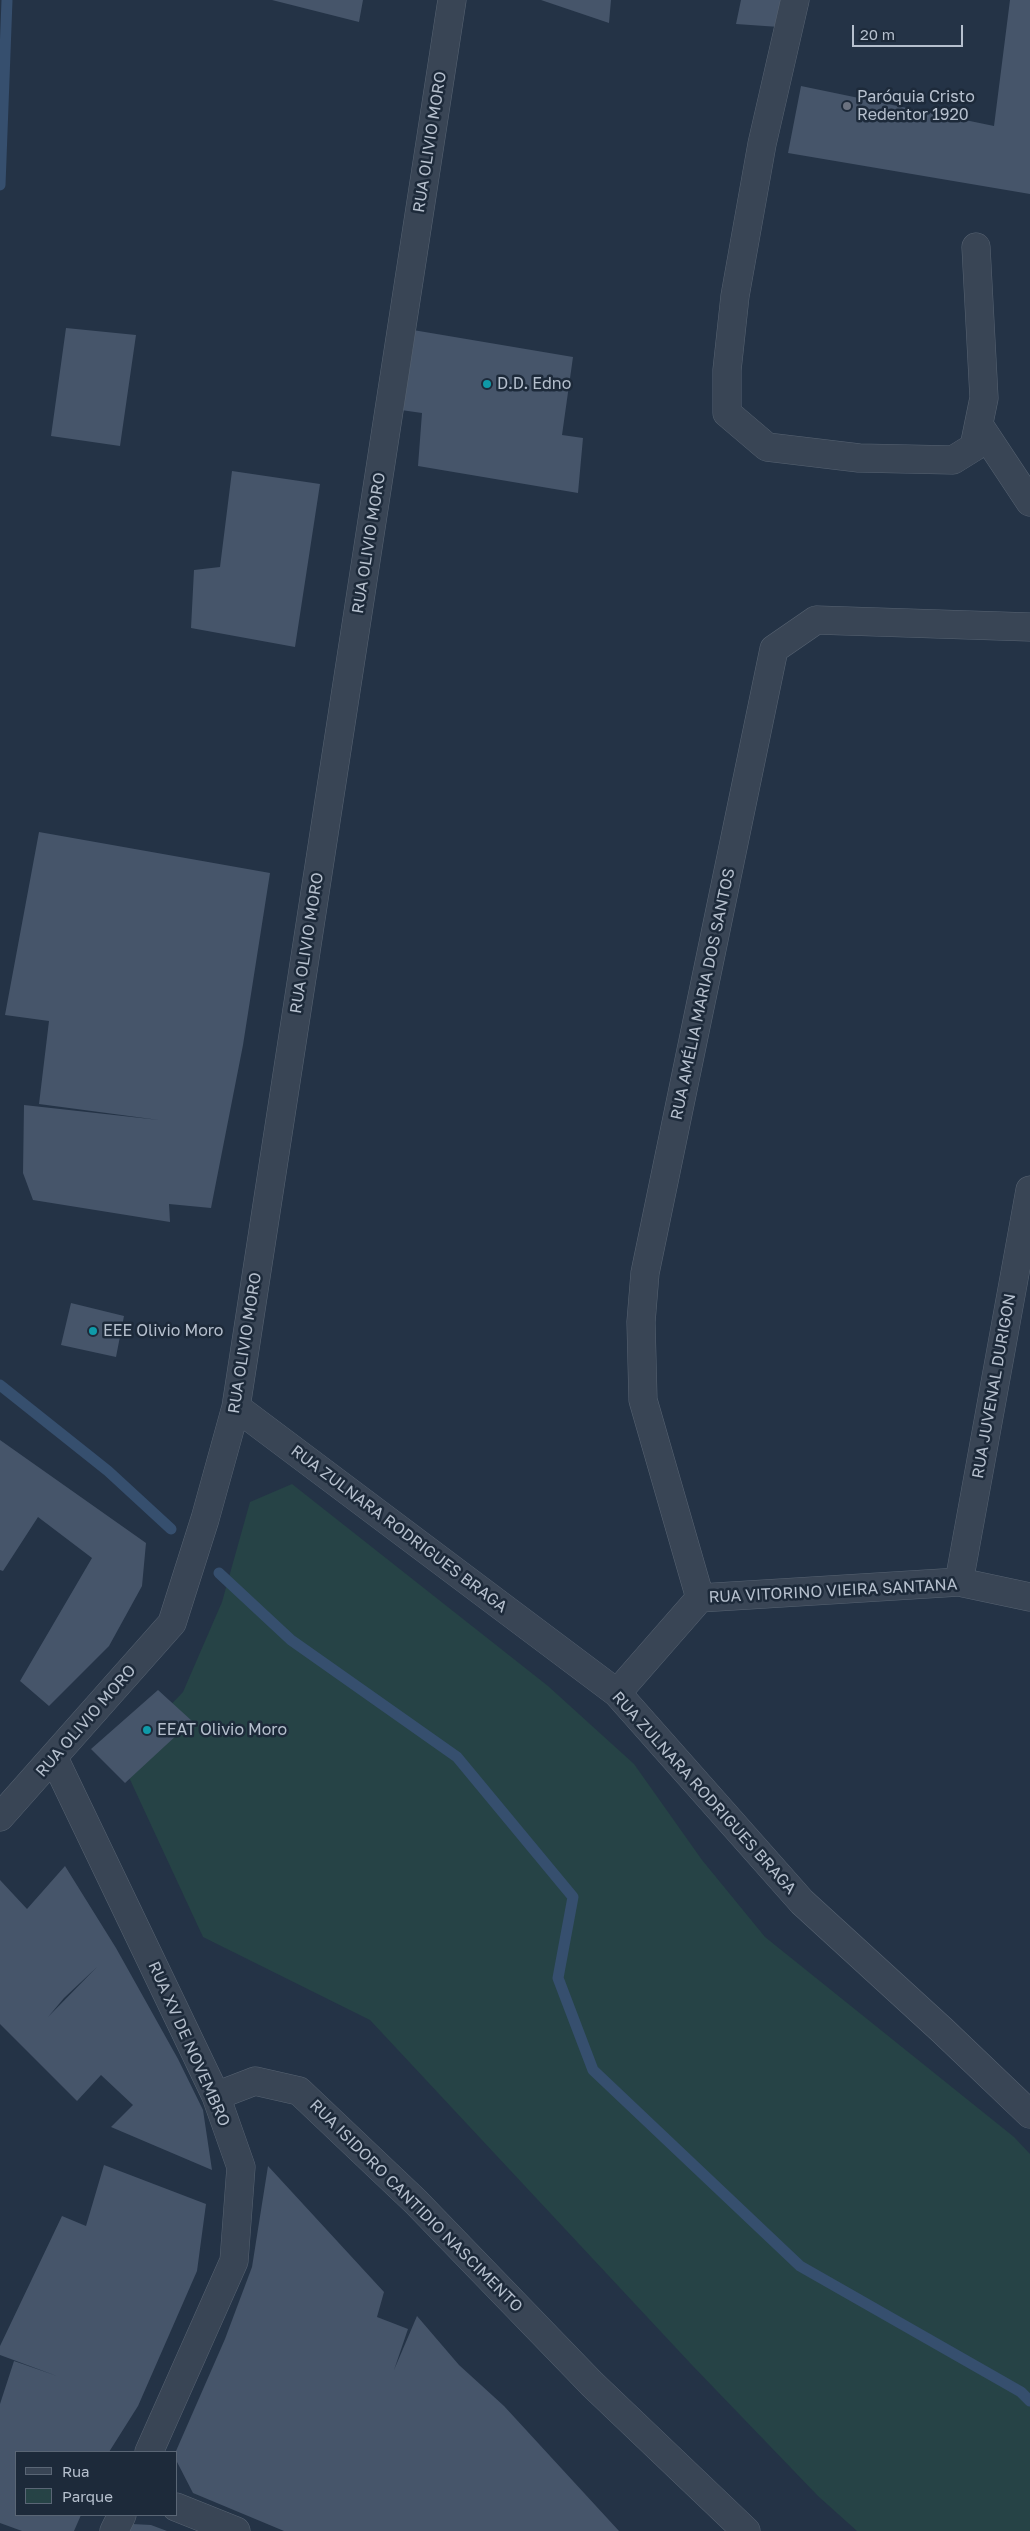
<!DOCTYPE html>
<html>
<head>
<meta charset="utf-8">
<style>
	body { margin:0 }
	#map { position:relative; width:1030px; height:2531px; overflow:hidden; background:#243346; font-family:"Golos Text",sans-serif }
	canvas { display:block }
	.legend { position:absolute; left:15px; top:2451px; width:162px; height:65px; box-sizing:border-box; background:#1d2a3a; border:1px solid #5a6675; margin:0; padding:6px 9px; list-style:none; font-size:15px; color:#b6c0ce }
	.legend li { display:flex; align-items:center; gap:10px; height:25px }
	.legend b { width:25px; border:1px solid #5a6675 }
	.scale { position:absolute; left:852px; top:25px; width:111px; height:22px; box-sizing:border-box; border:2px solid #b6c0ce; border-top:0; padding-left:6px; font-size:15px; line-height:18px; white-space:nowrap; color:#b6c0ce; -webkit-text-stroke:4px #1d2a3a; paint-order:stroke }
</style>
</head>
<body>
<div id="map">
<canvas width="1030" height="2531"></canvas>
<ul class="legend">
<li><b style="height:6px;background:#394555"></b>Rua</li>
<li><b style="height:14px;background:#264346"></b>Parque</li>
</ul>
<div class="scale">20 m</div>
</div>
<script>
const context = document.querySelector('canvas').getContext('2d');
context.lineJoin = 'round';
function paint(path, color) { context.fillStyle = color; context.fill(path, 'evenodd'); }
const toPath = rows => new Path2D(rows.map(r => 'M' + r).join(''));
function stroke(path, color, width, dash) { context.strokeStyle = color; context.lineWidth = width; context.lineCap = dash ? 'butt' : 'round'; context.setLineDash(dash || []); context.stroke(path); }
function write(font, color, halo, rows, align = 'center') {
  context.font = font + ' "Golos Text",sans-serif'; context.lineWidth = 5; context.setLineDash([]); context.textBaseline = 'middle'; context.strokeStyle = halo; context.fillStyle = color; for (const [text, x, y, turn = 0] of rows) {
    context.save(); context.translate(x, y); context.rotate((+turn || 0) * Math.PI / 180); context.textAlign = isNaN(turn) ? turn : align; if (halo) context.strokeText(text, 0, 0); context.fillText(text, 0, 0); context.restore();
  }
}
const green = toPath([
	[292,1484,548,1686,634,1764,702,1860,765,1937,1014,2137,1030,2154,1030,2531,857,2531,818,2496,691,2364,370,2020,203,1937,120,1758,183,1692,222,1602,250,1502]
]);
const stream = toPath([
	[0,185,7,0],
	[0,1385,108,1471,171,1529],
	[219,1573,291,1640,457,1757,573,1897,558,1978,593,2070,800,2266,1021,2392,1030,2401]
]);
const building = toPath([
	[272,0,363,0,359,22],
	[541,0,611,0,609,23],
	[741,0,785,0,779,27,736,24],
	[1010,0,1030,0,1030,194,788,153,801,86,994,126],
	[66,328,136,335,120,446,51,436],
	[413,330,573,357,562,435,583,438,578,493,418,466,422,413,401,410],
	[232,471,320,484,295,647,191,628,194,570,220,567],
	[39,832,270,873,243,1045,211,1208,169,1204,170,1222,33,1200,23,1173,24,1105,159,1120,39,1104,49,1021,5,1015],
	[71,1303,124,1316,116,1357,61,1345],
	[0,1440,146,1543,142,1586,109,1646,49,1706,20,1681,92,1558,38,1517,3,1571,0,1570],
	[158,1690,192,1721,125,1783,91,1749],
	[65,1866,116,1948,178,2059,203,2110,212,2170,111,2127,133,2105,101,2075,77,2101,0,2024,0,1880,27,1909],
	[97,1967,48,2017,64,1998],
	[104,2165,206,2204,197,2271,138,2406,109,2452,16,2452,16,2515,81,2515,74,2531,22,2531,0,2523,0,2404,14,2361,57,2376,0,2355,0,2346,62,2216,86,2226],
	[268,2166,384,2292,377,2317,408,2329,394,2370,417,2316,459,2365,504,2406,619,2531,284,2531,193,2493,176,2460,176,2451,225,2339,252,2267],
	[132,2524,151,2525,167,2531,129,2531]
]);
const minor = toPath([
	[795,0,762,144,735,296,727,370,727,413,767,447,859,458,953,460,974,447,984,398,976,247],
	[979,425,1030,502],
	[236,1407,617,1693,802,1902,942,2030,1030,2114],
	[959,1582,1030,1190],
	[700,1598,643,1400,641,1322,645,1273,774,649,816,620,1030,627],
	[617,1693,700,1598,959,1582,1030,1597],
	[54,1758,216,2096,241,2167,234,2261,149,2452],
	[0,1817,172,1623,205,1519,236,1407,452,0],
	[216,2096,255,2081,299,2091,416,2202,592,2384,746,2531],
	[176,2507,236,2531],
	[114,2531,122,2515]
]);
const markers = [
	[847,106,5,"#6b7280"],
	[487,384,5,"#0f9aa8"],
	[93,1331,5,"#0f9aa8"],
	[147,1730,5,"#0f9aa8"]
];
const poiNames = [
	["Paróquia Cristo",857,97],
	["Redentor 1920",857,115],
	["D.D. Edno",497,384],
	["EEE Olivio Moro",103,1331],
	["EEAT Olivio Moro",157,1730]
];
const streetNames = [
	["RUA OLIVIO MORO",430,142,-81],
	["RUA OLIVIO MORO",369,543,-81],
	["RUA OLIVIO MORO",307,943,-81],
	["RUA AMÉLIA MARIA DOS SANTOS",703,994,-78],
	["RUA OLIVIO MORO",245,1343,-81],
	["RUA JUVENAL DURIGON",994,1386,-80],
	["RUA ZULNARA RODRIGUES BRAGA",399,1529,37],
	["RUA VITORINO VIEIRA SANTANA",833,1591,-3],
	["RUA OLIVIO MORO",86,1721,-49],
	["RUA ZULNARA RODRIGUES BRAGA",704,1793,48],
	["RUA XV DE NOVEMBRO",189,2044,66],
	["RUA ISIDORO CANTIDIO NASCIMENTO",416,2206,45]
];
paint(green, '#264346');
stroke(stream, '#364f6e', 11);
paint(building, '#46556a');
stroke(minor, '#576372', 29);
stroke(minor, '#394555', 28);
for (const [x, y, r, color] of markers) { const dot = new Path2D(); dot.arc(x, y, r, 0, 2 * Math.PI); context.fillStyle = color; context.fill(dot); stroke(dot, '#1d2a3a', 2); }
write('16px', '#b6c0ce', '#1d2a3a', poiNames, 'left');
write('16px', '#b6c0ce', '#1d2a3a', streetNames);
</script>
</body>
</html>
